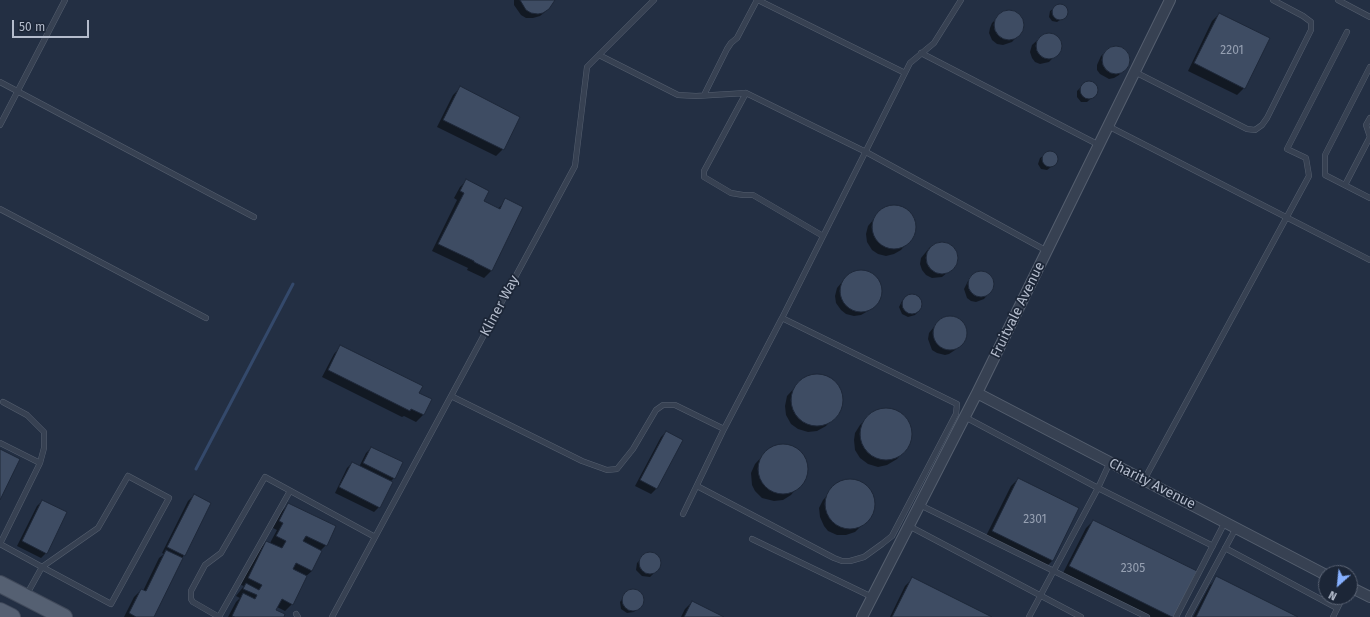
<!DOCTYPE html>
<html>
<head>
<meta charset="utf-8">
<style>
	body { margin:0 }
	#map { position:relative; width:1370px; height:617px; overflow:hidden; background:#232f43; font-family:"Fira Sans",sans-serif }
	canvas { display:block }
	.north { position:absolute; left:1318px; top:565px; width:40px; height:40px; box-sizing:border-box; background:#1c2637; border:1px solid #596273; border-radius:50%; rotate:207deg; font-size:11px; font-weight:700; line-height:16px; text-align:center; color:#b4bccc }
	.north::after { content:''; display:block; margin:auto; width:14px; height:18px; background:#86b0ff; clip-path:polygon(50% 0,100% 100%,50% 72%,0 100%) }
	.scale { position:absolute; left:12px; top:20px; width:77px; height:18px; box-sizing:border-box; border:2px solid #b4bccc; border-top:0; padding-left:5px; font-size:12px; line-height:14px; white-space:nowrap; color:#b4bccc; -webkit-text-stroke:3px #1c2637; paint-order:stroke }
</style>
</head>
<body>
<div id="map">
<canvas width="1370" height="617"></canvas>
<div class="north">N</div>
<div class="scale">50 m</div>
</div>
<script>
const context = document.querySelector('canvas').getContext('2d');
context.lineJoin = 'round';
function paint(path, color) { context.fillStyle = color; context.fill(path, 'evenodd'); }
const toPath = rows => new Path2D(rows.map(r => 'M' + r).join(''));
function stroke(path, color, width, dash) { context.strokeStyle = color; context.lineWidth = width; context.lineCap = dash ? 'butt' : 'round'; context.setLineDash(dash || []); context.stroke(path); }
function write(font, color, halo, rows, align = 'center') {
  context.font = font + ' "Fira Sans",sans-serif'; context.lineWidth = 3.5; context.setLineDash([]); context.textBaseline = 'middle'; context.strokeStyle = halo; context.fillStyle = color; for (const [text, x, y, turn = 0] of rows) {
    context.save(); context.translate(x, y); context.rotate((+turn || 0) * Math.PI / 180); context.textAlign = isNaN(turn) ? turn : align; if (halo) context.strokeText(text, 0, 0); context.fillText(text, 0, 0); context.restore();
  }
}
const shadow = toPath([
	[514,0,554,0,545,12,540,16,533,18,526,18,521,15,514,5],
	[1059,5,1064,6,1067,12,1066,16,1057,22,1052,21,1049,17,1050,11],
	[1007,12,1012,12,1018,14,1023,22,1023,28,1021,32,1012,42,1003,45,997,44,992,40,989,33,990,28,992,23,1001,14],
	[1219,14,1244,88,1237,95,1188,71,1212,21],
	[1052,34,1059,40,1061,49,1049,62,1040,64,1035,62,1032,58,1030,52,1032,45,1043,35],
	[1115,47,1124,50,1127,54,1128,64,1119,75,1114,78,1109,79,1100,74,1097,70,1097,65,1101,56,1107,50],
	[1086,82,1092,83,1096,88,1096,94,1087,102,1081,102,1077,97,1077,91],
	[460,88,503,149,496,156,437,127,453,95],
	[1049,152,1054,153,1057,158,1055,164,1047,170,1041,169,1038,164,1040,158],
	[467,180,482,201,498,209,506,200,522,208,491,271,484,278,467,270,468,268,432,251,457,200,454,198,460,187],
	[895,207,903,209,910,214,914,221,915,229,913,236,901,250,894,254,886,256,878,254,872,250,867,242,866,234,868,226,880,212,887,208],
	[940,242,945,243,951,246,957,255,956,262,954,267,942,277,932,278,926,275,922,270,920,264,921,258,930,247],
	[860,271,869,273,875,276,879,283,881,290,879,300,868,311,861,315,854,316,846,314,841,310,836,303,835,296,837,288,842,282,854,272],
	[982,272,990,276,993,285,989,293,984,299,976,302,971,301,967,298,964,289,968,281,973,275],
	[913,294,919,297,922,304,919,311,915,315,908,317,902,314,899,307,902,301,906,297],
	[949,317,956,318,961,321,965,327,966,332,964,340,955,350,949,354,945,355,937,353,932,350,928,339,929,333,938,322,943,318],
	[341,346,418,393,431,400,423,415,416,422,404,416,402,417,322,377,334,354],
	[819,375,828,377,836,383,840,392,842,401,839,410,826,426,817,431,808,432,798,429,791,424,786,415,785,406,787,396,801,381,809,376],
	[885,410,894,411,903,416,909,424,911,433,909,443,904,451,897,459,887,465,878,467,868,464,860,458,855,450,854,440,855,433,860,425,868,417,876,412],
	[666,432,682,440,656,489,651,494,635,486,661,437],
	[786,445,797,450,802,455,806,463,807,471,805,478,791,495,783,500,774,501,762,498,755,491,752,485,751,473,755,464,768,450,776,446],
	[371,448,394,478,390,482,379,507,374,512,335,493,347,468,352,463,359,467,366,453],
	[1018,479,1052,561,1045,568,985,538,1011,486],
	[847,481,856,482,865,486,871,492,874,501,873,510,869,518,855,532,846,535,837,535,828,531,824,526,820,517,819,508,823,500,838,484],
	[194,495,210,504,152,617,124,617,134,597,141,590,143,591,159,558,164,554,162,553,188,501],
	[42,501,46,553,41,558,17,546,37,506],
	[289,504,326,545,320,551,312,571,305,577,292,604,285,611,277,607,275,610,283,617,228,617,236,602,240,598,236,596,244,586,241,585,259,549,266,542,270,543,277,530,273,528,282,511],
	[1093,521,1173,617,1151,617,1063,573,1086,528],
	[646,554,654,554,660,560,659,568,650,577,642,576,636,570,637,563],
	[1217,578,1296,617,1193,617,1210,585],
	[912,579,990,617,890,617,905,586],
	[635,591,641,595,642,603,634,612,627,613,621,609,620,602,628,592],
	[692,602,722,617,681,617,685,609]
]);
const stream = toPath([
	[196,469,293,284]
]);
const building = toPath([
	[520,0,555,0,549,9,543,13,538,14,531,13,526,10,520,0],
	'1052 12a8 8 0 1 1 16 0a8 8 0 1 1-16 0Z',
	'994 25a15 15 0 1 1 30 0a15 15 0 1 1-30 0Z',
	[1219,13,1270,38,1245,89,1194,63,1219,13],
	'1036 46a13 13 0 1 1 26 0a13 13 0 1 1-26 0Z',
	'1102 60a14 14 0 1 1 28 0a14 14 0 1 1-28 0Z',
	'1080 90a9 9 0 1 1 18 0a9 9 0 1 1-18 0Z',
	[460,86,520,117,504,150,443,120,460,86],
	'1042 159a8 8 0 1 1 16 0a8 8 0 1 1-16 0Z',
	[466,179,489,191,484,201,500,209,505,198,523,207,492,271,474,262,474,261,438,244,464,193,460,191,466,179],
	'872 227a22 22 0 1 1 44 0a22 22 0 1 1-44 0Z',
	'926 258a16 16 0 1 1 32 0a16 16 0 1 1-32 0Z',
	'840 291a21 21 0 1 1 42 0a21 21 0 1 1-42 0Z',
	'968 284a13 13 0 1 1 26 0a13 13 0 1 1-26 0Z',
	'902 304a10 10 0 1 1 20 0a10 10 0 1 1-20 0Z',
	'933 333a17 17 0 1 1 34 0a17 17 0 1 1-34 0Z',
	[340,345,423,386,419,393,432,399,424,415,411,409,410,411,328,370,340,345],
	'791 400a26 26 0 1 1 52 0a26 26 0 1 1-52 0Z',
	'860 434a26 26 0 1 1 52 0a26 26 0 1 1-52 0Z',
	[666,431,683,440,657,489,640,480,666,431],
	'758 469a25 25 0 1 1 50 0a25 25 0 1 1-50 0Z',
	[371,447,403,462,395,479,363,463,371,447],
	[0,449,20,459,0,500,0,449],
	[352,462,393,482,380,508,339,487,352,462],
	[1018,478,1079,508,1053,561,992,531,1018,478],
	'825 504a25 25 0 1 1 50 0a25 25 0 1 1-50 0Z',
	[194,494,211,503,185,556,167,547,194,494],
	[42,500,67,512,47,554,22,541,42,500],
	[288,503,336,526,327,546,306,536,303,541,322,551,312,571,296,563,293,569,307,576,293,605,282,599,276,610,285,614,284,617,235,617,232,616,243,593,255,599,257,595,243,589,246,583,259,590,262,585,248,578,266,541,282,548,286,541,276,536,283,523,279,521,288,503],
	[1093,520,1197,571,1174,617,1172,617,1069,566,1093,520],
	[166,550,183,558,154,617,136,617,129,613,141,589,146,591,166,550],
	'639 563a11 11 0 1 1 22 0a11 11 0 1 1-22 0Z',
	[1216,576,1298,617,1196,617,1216,576],
	[912,577,992,617,892,617,912,577],
	'622 600a11 11 0 1 1 22 0a11 11 0 1 1-22 0Z',
	[692,601,724,617,684,617,692,601]
]);
const lane = toPath([
	[758,0,905,73],
	[1338,0,1370,17],
	[921,53,1099,145],
	[599,55,678,95,696,96,746,93,866,152,1047,251],
	[1370,67,1325,155,1325,175,1370,198],
	[1135,72,1247,129,1255,130,1262,125,1267,118,1311,30,1311,22,1303,16,1273,0],
	[0,82,254,217],
	[746,93,704,171,704,177,731,193,743,195,753,195,823,236],
	[704,95,727,49,731,43,737,38,757,0],
	[0,125,65,0],
	[1108,126,1370,260],
	[1345,185,1370,137,1366,125,1370,118],
	[0,209,206,318],
	[782,318,910,63,934,43,961,0],
	[451,396,582,461,607,470,617,469,633,449,656,410,663,405,675,405,724,429,782,318,957,404,956,414,892,536,882,544,864,557,850,561,842,561,834,558,697,486],
	[3,402,27,415,44,432,44,448,40,463],
	[965,417,1098,488,1213,546],
	[0,443,40,463,0,544],
	[128,476,169,498,111,604,42,567,98,528,128,476],
	[1144,480,1309,176,1306,158,1287,149,1347,32],
	[290,491,219,617,193,602,191,599,191,591,205,565,221,553,265,477,375,537],
	[920,505,1147,617],
	[683,514,724,429],
	[909,526,1081,617],
	[752,539,872,597],
	[0,544,42,567,27,594],
	[1225,548,1337,608],
	[296,614,298,617],
	[332,617,575,166,587,67,654,0],
	[1029,617,1098,488,1110,462],
	[1176,617,1225,522],
	[1188,617,1236,528],
	[1333,617,1343,597]
]);
const street = toPath([
	[977,393,1326,575],
	[1350,587,1370,597],
	[862,617,977,393,1170,0]
]);
const primary = toPath([
	[0,584,64,617],
	[0,611,12,617]
]);
const numberNames = [
	["2201",1232,51],
	["2301",1035,520],
	["2305",1133,569]
];
const streetNames = [
	["Kliner Way",500,306,-62],
	["Fruitvale Avenue",1018,310,-64],
	["Charity Avenue",1152,484,27]
];
paint(shadow, '#0007');
stroke(stream, '#34496b', 3);
paint(building, '#3e4c63');
stroke(building, '#1e2839', 1);
stroke(lane, '#555f6f', 6);
stroke(street, '#555f6f', 12);
stroke(primary, '#414a5b', 18);
stroke(lane, '#374152', 5);
stroke(street, '#374152', 10);
stroke(primary, '#556072', 16);
write('12px', '#96a0b2', null, numberNames);
write('14px', '#b4bccc', '#1c2637', streetNames);
</script>
</body>
</html>
